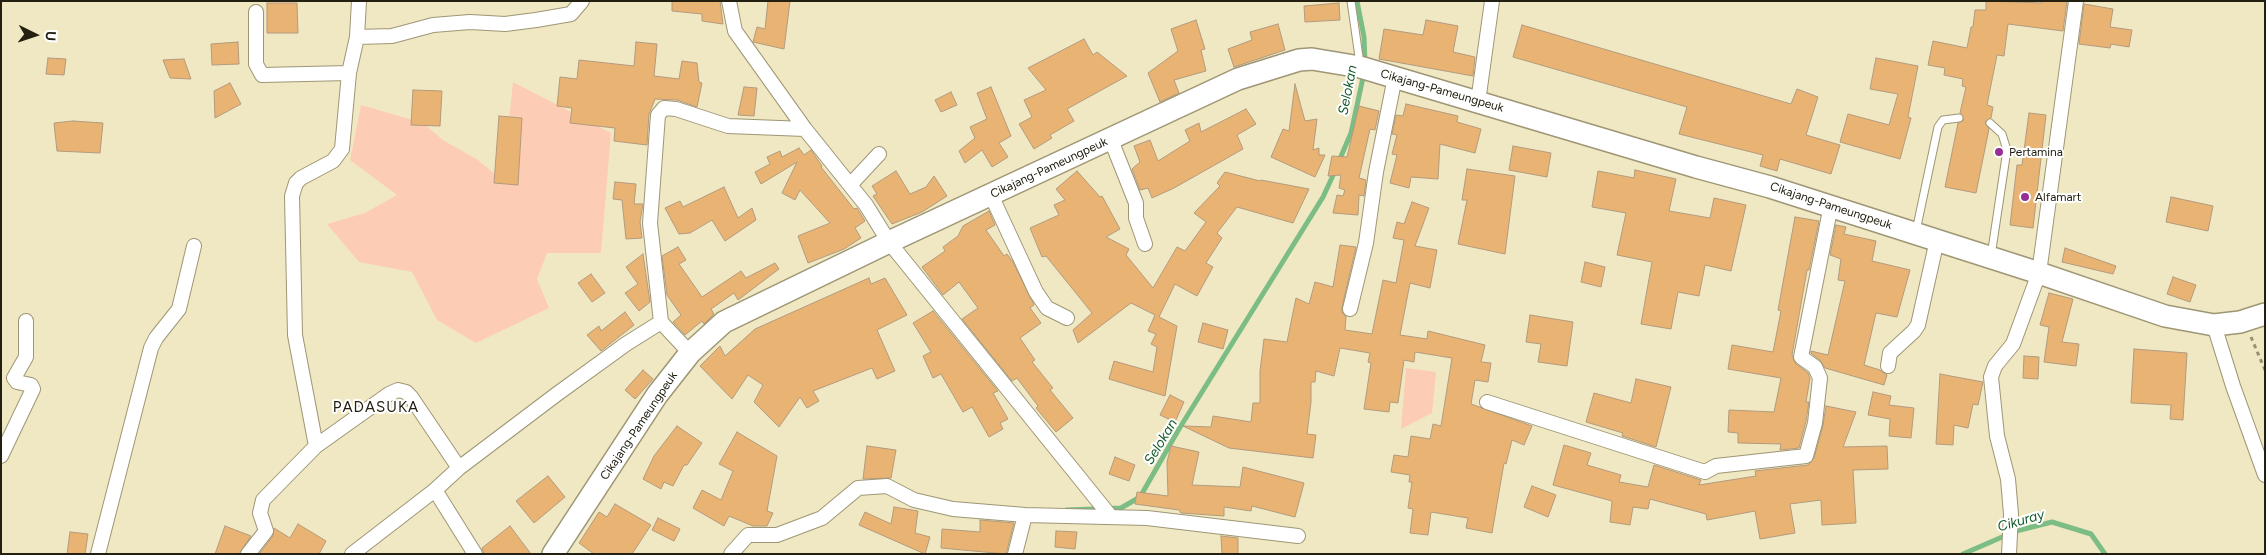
<!DOCTYPE html>
<html>
<head>
<meta charset="utf-8">
<style>
	body { margin:0 }
	#map { position:relative; width:2266px; height:555px; overflow:hidden; background:#f0e8c3; font-family:Figtree,sans-serif }
	canvas { display:block }
	.frame { position:absolute; inset:0; border:2px solid #232012; pointer-events:none }
	.north { position:absolute; left:10px; top:10px; width:50px; height:50px; -webkit-text-stroke:4px #fff; paint-order:stroke; rotate:94deg; font-size:14px; font-weight:700; line-height:20px; text-align:center; color:#232012 }
	.north::after { content:''; display:block; margin:auto; width:18px; height:22px; background:#232012; clip-path:polygon(50% 0,100% 100%,50% 72%,0 100%) }
</style>
</head>
<body>
<div id="map">
<canvas width="2266" height="555"></canvas>
<div class="frame"></div>
<div class="north">U</div>
</div>
<script>
const context = document.querySelector('canvas').getContext('2d');
context.lineJoin = 'round';
function paint(path, color) { context.fillStyle = color; context.fill(path, 'evenodd'); }
const toPath = rows => new Path2D(rows.map(r => 'M' + r).join(''));
function stroke(path, color, width, dash) { context.strokeStyle = color; context.lineWidth = width; context.lineCap = dash ? 'butt' : 'round'; context.setLineDash(dash || []); context.stroke(path); }
function write(font, color, halo, rows, align = 'center') {
  context.font = font + ' Figtree,sans-serif'; context.lineWidth = 4; context.setLineDash([]); context.textBaseline = 'middle'; context.strokeStyle = halo; context.fillStyle = color; for (const [text, x, y, turn = 0] of rows) {
    context.save(); context.translate(x, y); context.rotate((+turn || 0) * Math.PI / 180); context.textAlign = isNaN(turn) ? turn : align; if (halo) context.strokeText(text, 0, 0); context.fillText(text, 0, 0); context.restore();
  }
}
const green = toPath([
	[513,82,611,133,601,253,547,253,537,279,549,308,476,343,437,320,412,272,359,262,327,224,365,213,397,195,350,160,361,105,423,123,443,140,478,160,503,181],
	[1406,368,1436,372,1432,413,1401,429]
]);
const stream = toPath([
	[1357,1,1364,37,1365,62],
	[1339,161,1351,133,1364,73],
	[1066,510,1121,508,1140,497,1179,429,1323,197,1335,171],
	[1963,554,2016,531,2052,522,2091,534,2105,554]
]);
const building = toPath([
	[672,1,720,1,723,24,702,21,702,14,672,11,672,1],
	[768,1,790,1,784,49,753,42,757,27,765,29,768,1],
	[1986,1,2042,3,2042,1,2067,1,2063,31,2008,24,2004,56,1997,55,1987,105,1993,107,1991,118,1985,122,1989,129,1976,193,1945,187,1958,123,1964,120,1960,113,1966,87,1962,86,1963,79,1944,75,1945,68,1928,65,1933,41,1967,48,1971,27,1973,27,1975,10,1986,10,1986,1],
	[267,3,297,3,298,33,267,33,267,3],
	[1339,3,1340,20,1305,22,1304,6,1339,3],
	[2084,4,2113,9,2110,27,2132,30,2129,47,2111,44,2110,48,2079,44,2084,4],
	[1196,20,1205,49,1201,50,1206,71,1174,80,1179,93,1160,102,1148,73,1178,51,1171,29,1196,20],
	[1426,20,1458,26,1453,52,1475,57,1473,76,1379,59,1384,29,1423,35,1426,20],
	[1278,24,1285,50,1234,67,1228,49,1252,40,1250,32,1278,24],
	[1522,25,1791,104,1797,89,1818,97,1806,135,1840,145,1831,174,1780,159,1777,171,1760,166,1763,155,1679,134,1687,107,1513,57,1522,25],
	[1084,39,1093,55,1097,52,1127,76,1067,109,1074,121,1050,135,1052,138,1034,149,1019,124,1032,117,1024,100,1046,90,1028,68,1084,39],
	[238,42,239,64,212,65,211,44,238,42],
	[636,42,657,44,654,76,679,79,682,61,697,63,699,82,702,83,697,107,677,100,655,99,649,114,647,145,614,141,615,128,570,123,572,108,557,106,560,77,577,79,579,60,634,66,636,42],
	[48,58,66,59,64,75,46,74,48,58],
	[1876,58,1918,66,1908,117,1911,118,1900,159,1840,142,1848,114,1889,125,1898,94,1870,89,1876,58],
	[184,59,191,79,170,78,163,60,184,59],
	[230,83,241,104,215,118,214,91,230,83],
	[1295,84,1305,121,1317,119,1313,150,1319,148,1319,155,1325,155,1315,177,1271,157,1283,129,1289,131,1295,84],
	[744,87,757,88,754,116,738,115,744,87],
	[991,87,1011,136,999,143,1008,157,992,167,982,150,965,163,959,151,975,138,970,127,987,119,977,93,991,87],
	[413,90,442,91,440,126,411,125,413,90],
	[951,92,957,105,941,112,935,100,951,92],
	[1406,104,1458,116,1457,122,1481,129,1475,153,1440,144,1438,179,1411,177,1409,188,1390,183,1397,155,1392,154,1397,135,1392,134,1396,115,1403,116,1406,104],
	[1359,106,1379,111,1375,130,1370,129,1359,178,1366,180,1364,196,1359,195,1358,215,1333,213,1337,195,1343,196,1345,190,1339,188,1341,175,1328,176,1332,156,1347,157,1359,106],
	[1246,109,1256,124,1237,135,1243,149,1174,188,1152,198,1148,188,1140,190,1132,169,1140,162,1134,146,1150,140,1158,161,1190,141,1185,130,1199,123,1201,132,1246,109],
	[2029,113,2046,115,2033,228,2010,225,2017,165,2022,165,2029,113],
	[499,116,522,118,518,185,494,183,499,116],
	[73,121,103,123,100,153,57,151,54,123,73,121],
	[1513,146,1551,153,1547,177,1509,170,1513,146],
	[799,148,804,155,811,150,822,166,821,167,854,209,857,208,865,221,855,228,861,238,844,249,808,263,798,236,830,223,800,190,795,200,782,193,797,162,761,184,755,172,770,164,767,157,780,151,782,157,799,148],
	[1467,169,1515,176,1505,254,1458,244,1467,200,1462,200,1467,169],
	[1635,170,1676,179,1669,211,1710,218,1714,198,1746,205,1731,271,1705,265,1699,296,1678,292,1671,329,1641,324,1652,262,1617,255,1626,213,1592,207,1598,171,1634,178,1635,170],
	[896,171,910,194,926,187,934,176,947,196,922,212,892,224,873,196,877,194,872,186,896,171],
	[1077,171,1100,197,1102,196,1120,229,1106,237,1129,249,1126,255,1153,288,1177,247,1185,251,1206,222,1194,213,1220,186,1217,183,1225,172,1260,181,1261,180,1309,189,1293,223,1237,207,1217,233,1222,238,1206,263,1213,267,1197,296,1175,284,1159,317,1177,326,1165,396,1109,379,1114,361,1153,372,1157,347,1151,344,1156,334,1148,331,1155,315,1131,303,1078,343,1073,330,1092,313,1046,256,1042,257,1030,228,1059,215,1054,205,1065,200,1056,189,1077,171],
	[615,182,636,184,634,204,643,204,640,222,642,238,626,239,622,200,613,199,615,182],
	[724,187,738,218,752,208,756,220,725,241,712,220,690,233,679,234,665,208,680,201,683,207,724,187],
	[2171,197,2213,206,2208,231,2166,222,2171,197],
	[1412,202,1429,208,1415,246,1437,250,1430,288,1410,283,1400,335,1427,339,1428,331,1485,345,1481,362,1491,363,1488,382,1475,380,1471,404,1532,426,1524,445,1512,440,1506,464,1504,463,1492,533,1466,528,1468,518,1431,512,1428,535,1410,533,1413,509,1408,508,1412,482,1409,482,1410,475,1391,472,1394,455,1408,457,1411,436,1430,439,1433,424,1441,426,1452,358,1415,352,1414,362,1404,360,1398,403,1390,402,1389,412,1364,409,1371,363,1368,362,1370,353,1340,348,1334,376,1316,371,1315,382,1311,382,1311,402,1307,434,1316,435,1313,458,1229,448,1183,426,1211,427,1213,416,1251,422,1253,403,1260,403,1260,371,1264,339,1287,342,1296,298,1309,304,1315,282,1333,287,1340,245,1356,247,1342,307,1342,312,1346,317,1345,330,1372,334,1383,280,1396,283,1404,240,1393,238,1397,222,1404,224,1412,202],
	[989,211,995,225,986,230,1004,256,1007,254,1013,262,1034,305,1030,308,1041,323,1020,338,1035,360,1032,362,1053,388,1050,390,1073,418,1056,432,1036,408,1038,406,1017,378,1012,381,962,319,978,308,959,282,943,295,922,267,945,251,943,247,958,236,963,226,989,211],
	[1795,217,1819,221,1809,270,1807,270,1792,355,1796,364,1808,373,1810,378,1806,402,1809,402,1806,421,1799,448,1780,450,1781,444,1738,443,1738,433,1728,432,1729,410,1774,412,1781,378,1728,369,1732,345,1773,352,1781,311,1778,310,1795,217],
	[1836,225,1846,227,1844,234,1876,241,1872,261,1910,270,1897,317,1876,313,1864,365,1880,370,1887,375,1884,385,1825,368,1820,360,1811,353,1811,351,1828,355,1845,281,1838,280,1841,259,1830,255,1836,225],
	[678,247,686,260,679,264,702,297,741,271,746,278,775,263,779,269,738,300,734,293,711,309,714,314,704,324,702,321,685,335,673,322,681,315,667,295,662,256,678,247],
	[2065,248,2116,266,2113,274,2062,262,2065,248],
	[643,254,650,302,639,311,625,293,638,284,626,267,643,254],
	[1585,262,1605,267,1601,287,1581,282,1585,262],
	[591,274,605,293,592,302,578,283,591,274],
	[2173,277,2196,285,2190,302,2167,294,2173,277],
	[869,278,871,284,885,278,907,315,877,330,895,371,877,379,872,368,813,391,819,401,807,408,800,397,779,427,754,402,763,385,748,375,732,399,700,366,720,346,725,356,755,329,869,278],
	[2049,293,2073,299,2062,342,2079,344,2076,366,2044,362,2049,327,2040,325,2049,293],
	[933,311,998,391,993,393,1008,419,1000,423,1003,429,989,437,972,407,963,412,941,374,933,378,923,356,931,352,913,323,933,311],
	[625,312,634,325,601,351,587,335,599,326,601,331,625,312],
	[1530,315,1573,322,1567,366,1538,362,1541,344,1526,342,1530,315],
	[1203,323,1228,330,1223,349,1198,342,1203,323],
	[2134,349,2187,353,2183,420,2170,419,2171,405,2131,403,2134,349],
	[2024,356,2039,357,2038,379,2023,378,2024,356],
	[643,370,653,379,635,399,625,390,643,370],
	[1940,374,1983,382,1978,405,1973,404,1968,428,1954,425,1953,445,1936,444,1940,374],
	[1636,379,1671,387,1656,447,1622,436,1623,433,1586,422,1594,393,1631,403,1636,379],
	[1873,392,1891,396,1889,405,1914,408,1911,438,1889,436,1890,419,1868,415,1873,392],
	[1170,395,1184,402,1175,422,1160,415,1170,395],
	[1826,406,1856,412,1843,447,1887,446,1888,469,1853,470,1856,523,1822,525,1821,500,1790,504,1795,533,1760,539,1755,511,1707,520,1706,514,1650,499,1648,509,1633,507,1630,525,1610,522,1612,501,1553,485,1564,445,1591,453,1587,465,1621,475,1619,482,1648,487,1654,465,1701,480,1699,485,1756,476,1755,471,1808,465,1814,458,1823,425,1826,406],
	[677,426,702,443,687,465,684,465,673,486,664,482,661,489,643,479,654,456,677,426],
	[737,432,777,456,767,511,773,513,767,526,753,526,729,516,724,526,693,508,702,490,721,500,733,471,719,464,737,432],
	[867,446,896,450,891,478,863,479,867,446],
	[1171,446,1199,452,1192,485,1240,487,1243,467,1304,483,1295,517,1252,506,1251,511,1224,507,1224,516,1181,513,1179,510,1135,504,1137,492,1168,496,1167,462,1171,446],
	[1115,457,1135,465,1129,481,1109,474,1115,457],
	[548,476,565,497,534,523,516,501,548,476],
	[1532,486,1556,495,1548,517,1524,507,1532,486],
	[615,504,651,525,632,554,594,554,579,543,599,512,607,517,615,504],
	[894,507,918,511,915,533,930,537,925,554,859,525,865,512,891,524,894,507],
	[658,518,680,529,674,541,652,530,658,518],
	[980,520,1014,523,1006,554,941,548,942,529,980,532,980,520],
	[298,524,326,541,319,554,259,554,273,536,274,528,290,538,298,524],
	[225,526,251,536,239,554,215,554,225,526],
	[510,526,531,554,484,554,482,548,510,526],
	[1056,531,1077,532,1075,549,1055,547,1056,531],
	[70,532,88,534,85,554,67,554,70,532],
	[1221,536,1238,538,1238,554,1222,554,1221,536]
]);
const path = toPath([
	[2251,337,2265,370]
]);
const service = toPath([
	[1351,1,1360,64],
	[1990,123,2002,134,2007,150,1991,256],
	[1916,231,1938,127,1943,120,1959,118]
]);
const minor = toPath([
	[359,1,357,37,392,36,433,25,470,22,505,24,536,20,571,14,582,1],
	[729,1,735,31,805,129,866,205,889,242,1111,517],
	[256,12,256,64,262,75,349,73],
	[1478,102,1492,1],
	[1111,140,1136,203,1136,218,1145,244],
	[851,184,879,154],
	[991,195,1036,292,1047,308,1067,318],
	[1350,309,1366,243,1376,172,1395,77],
	[2214,325,2233,386,2265,475],
	[690,353,661,322,650,223,658,115,664,108,676,109,728,126,805,129],
	[1888,366,1890,353,1914,331,1918,325,1937,240],
	[1487,402,1705,472,1716,466,1806,456,1815,423,1820,378,1815,367,1801,357,1831,205],
	[316,446,389,394,398,390,406,392,411,397,459,468],
	[1,456,33,389,31,385,17,382,14,378,26,357,26,321],
	[435,490,475,554],
	[98,554,151,348,156,338,179,309,194,246],
	[248,554,266,531,260,513,263,500,316,446,295,335,292,196,296,183,301,178,333,161,342,149,349,73,357,37],
	[352,554,435,490,459,468,557,394,626,344,661,322],
	[731,554,748,535,777,535,822,518,858,488,887,486,914,500,953,509,1025,515,1147,518,1298,536],
	[1015,554,1025,515],
	[2009,554,2011,514,2008,479,1997,436,1991,377,1995,366,2013,344,2039,273,2076,1]
]);
const primary = toPath([
	[553,554,657,395,690,353,724,322,889,242,1238,79,1299,60,1312,59,1360,67,1696,167,1770,187,2039,273,2165,316,2214,325,2240,322,2265,314]
]);
const markers = [
	[1999,152,5,"#962f93"],
	[2025,197,5,"#962f93"]
];
const streetNames = [
	["Cikajang-Pameungpeuk",1442,91,16],
	["Cikajang-Pameungpeuk",1049,168,-25],
	["Cikajang-Pameungpeuk",1831,206,18],
	["Cikajang-Pameungpeuk",639,426,-56]
];
const poiNames = [
	["Pertamina",2009,152],
	["Alfamart",2035,197]
];
const waterNames = [
	["Selokan",1348,90,-79],
	["Selokan",1161,442,-59],
	["Cikuray",2021,521,-16]
];
const quarterNames = [
	["PADASUKA",376,408]
];
paint(green, '#fdccb5');
stroke(stream, '#7cbd86', 5);
paint(building, '#e9b473');
stroke(building, '#b29a7e', 1);
stroke(service, '#9e9674', 9);
stroke(minor, '#9e9674', 16);
stroke(primary, '#9e9674', 24);
stroke(path, '#969075', 3, [4, 4]);
stroke(service, '#fff', 7);
stroke(minor, '#fff', 14);
stroke(primary, '#fff', 21);
for (const [x, y, r, color] of markers) { const dot = new Path2D(); dot.arc(x, y, r, 0, 2 * Math.PI); context.fillStyle = color; context.fill(dot); stroke(dot, '#fff', 2); }
write('12px', '#232012', '#fff', streetNames);
write('12px', '#232012', '#fff', poiNames, 'left');
write('italic 14px', '#145a28', '#fff', waterNames);
context.letterSpacing = '1px';
write('15px', '#232012', '#fff', quarterNames);
context.letterSpacing = '0px';
</script>
</body>
</html>
